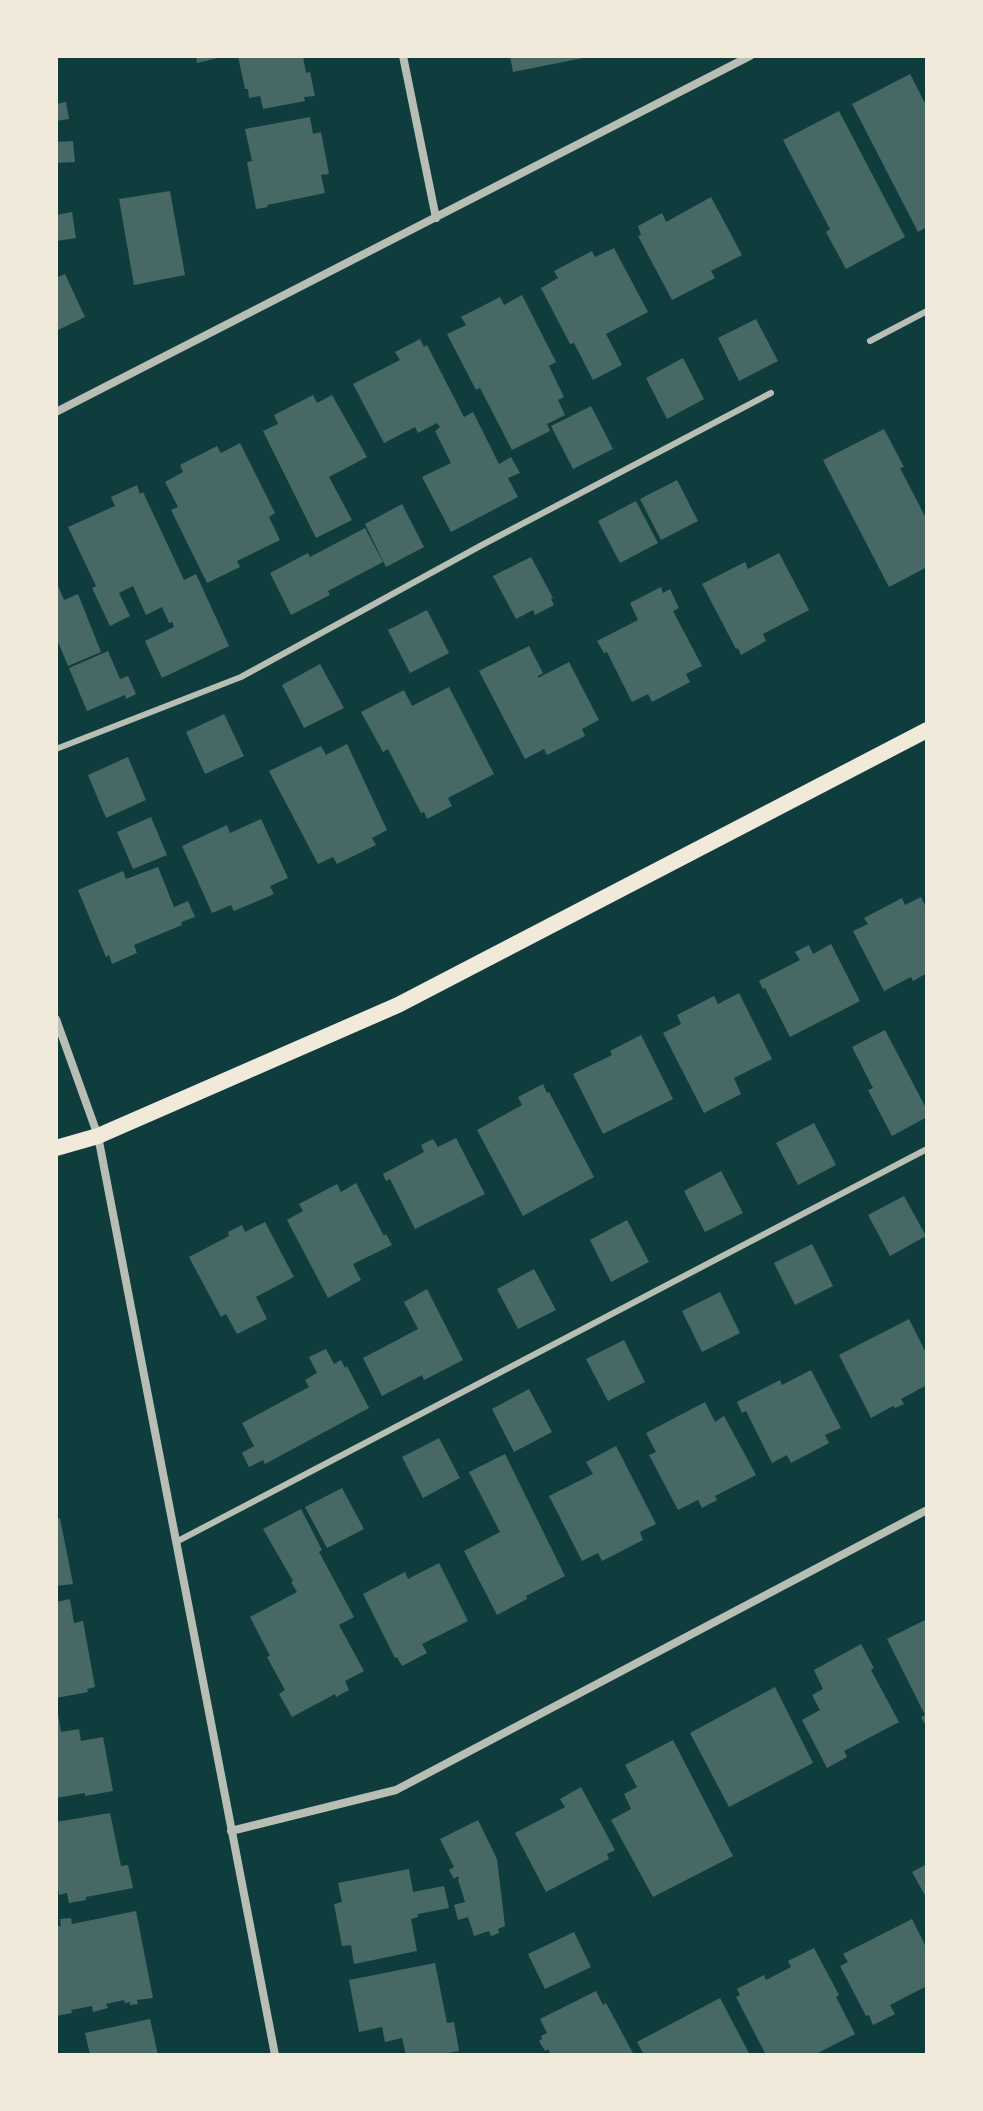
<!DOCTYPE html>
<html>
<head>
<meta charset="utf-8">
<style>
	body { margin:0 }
	#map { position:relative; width:983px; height:2111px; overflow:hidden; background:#0f3d3e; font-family:Raleway,sans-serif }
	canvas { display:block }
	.frame { position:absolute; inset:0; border:58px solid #f1e9da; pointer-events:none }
</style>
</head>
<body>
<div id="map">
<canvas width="983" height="2111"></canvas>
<div class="frame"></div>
</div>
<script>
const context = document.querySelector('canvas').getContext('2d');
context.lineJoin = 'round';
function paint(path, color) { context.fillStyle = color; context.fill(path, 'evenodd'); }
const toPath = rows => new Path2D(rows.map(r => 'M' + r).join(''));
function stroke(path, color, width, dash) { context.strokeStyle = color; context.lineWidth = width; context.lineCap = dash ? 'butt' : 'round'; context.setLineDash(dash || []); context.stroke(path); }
const building = toPath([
	[196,56,222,56,222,57,197,63],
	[238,56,303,56,306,73,310,72,315,96,304,97,305,101,263,109,260,96,249,98,248,89,245,89],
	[510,56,588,56,588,57,513,72],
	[910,74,927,107,927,227,918,232,852,104],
	[66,102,69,119,56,121,56,104],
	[839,111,905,237,846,269,826,232,830,229,783,140],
	[310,117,313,134,321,132,329,174,321,175,325,193,267,205,268,207,256,209,247,162,252,161,245,129],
	[73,141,75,162,56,163,56,142],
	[170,191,185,275,134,285,119,199],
	[711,197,742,255,711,271,715,278,672,300,638,236,641,235,638,226,662,213,666,222],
	[72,212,76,238,56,241,56,215],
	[614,248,648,312,606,334,622,365,593,380,574,343,570,344,541,288,558,278,554,271,592,251,595,257],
	[65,274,85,317,56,331,56,278],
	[522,295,556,362,549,366,564,397,558,400,565,415,547,424,550,431,512,450,480,388,476,390,447,334,466,325,461,317,500,297,504,305],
	[756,319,778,361,739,381,718,338],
	[420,339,424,347,427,345,464,417,473,412,499,464,511,457,520,473,508,478,518,497,451,532,422,477,451,463,435,431,440,427,437,423,418,433,415,427,384,443,353,384,400,360,395,352],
	[683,358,704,399,667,419,646,378],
	[313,395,317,403,332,395,367,457,329,477,352,520,316,538,263,431,278,424,274,415],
	[591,406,613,449,573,469,551,426],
	[884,429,904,467,900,468,927,520,927,567,889,587,823,460],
	[240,443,275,513,269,517,280,540,237,561,240,567,207,583,171,510,178,507,165,482,183,472,180,465,217,446,221,453],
	[677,480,698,521,661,540,640,499],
	[137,485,140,494,143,492,184,580,196,574,229,646,162,678,145,641,174,627,172,622,169,623,162,607,146,615,133,586,119,593,130,616,110,626,92,588,96,586,68,527,115,506,111,497],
	[636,501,658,543,620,563,598,521],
	[402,504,424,547,386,567,365,524],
	[365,528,383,562,328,591,330,595,291,615,270,573,308,553,310,557],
	[779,553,809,610,763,634,766,641,741,655,738,648,736,649,702,584,745,562,748,569],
	[531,557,553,598,551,599,554,605,535,615,533,610,516,619,493,576],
	[56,581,64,600,78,594,101,652,68,666,56,637],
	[661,587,663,593,670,589,679,608,673,611,702,666,686,674,690,682,652,702,648,694,632,702,607,652,604,653,597,641,638,620,630,603],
	[427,610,449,653,410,673,388,630],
	[529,646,543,673,538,676,538,678,569,662,599,720,582,729,585,736,547,755,544,749,525,759,479,671],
	[108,651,120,679,128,676,136,694,126,699,125,695,87,711,69,668],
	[320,664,344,708,304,728,282,685],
	[449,687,494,774,448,798,452,806,427,819,424,812,421,813,388,749,383,752,361,712,404,690,412,706],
	[224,714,244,756,205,774,186,732],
	[347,744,387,830,372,838,376,845,337,864,333,857,318,864,269,771,321,746,326,755],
	[128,757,146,800,106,818,88,775],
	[151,817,167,855,133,869,117,832],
	[261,819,288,878,270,886,274,894,234,911,231,905,212,913,182,846,227,825,230,833],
	[158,867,174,907,188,901,195,917,181,922,182,925,134,945,137,953,112,964,109,955,106,957,78,890,123,871,126,879],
	[921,897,927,909,927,973,913,981,911,977,884,991,853,931,868,924,864,918,902,898,905,905],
	[831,944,860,1001,790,1037,765,988,763,989,759,981,800,960,795,952,809,945,813,954],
	[739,993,772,1059,734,1078,741,1094,704,1113,663,1033,681,1024,677,1015,714,996,718,1004],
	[885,1030,927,1110,927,1117,892,1136,868,1090,873,1088,852,1047],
	[641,1035,673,1099,603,1134,573,1074,612,1055,610,1051],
	[543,1084,547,1093,549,1092,594,1177,523,1216,477,1130,522,1105,518,1097],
	[814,1123,836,1165,798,1185,776,1143],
	[456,1138,485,1194,415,1229,390,1179,386,1181,383,1174,424,1152,421,1145,433,1139,438,1147],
	[721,1171,743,1213,705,1232,684,1191],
	[356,1183,384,1236,386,1234,392,1245,353,1264,361,1280,328,1298,287,1220,303,1211,299,1204,337,1184,341,1192],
	[904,1196,926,1236,890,1256,868,1215],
	[627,1220,649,1262,611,1282,590,1240],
	[265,1222,294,1277,256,1297,267,1319,237,1334,226,1314,221,1317,189,1257,229,1236,228,1232,242,1225,245,1232],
	[812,1244,833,1286,795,1305,774,1263],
	[534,1269,556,1310,518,1329,497,1289],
	[427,1289,463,1360,424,1380,422,1375,382,1396,363,1358,418,1329,404,1302],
	[720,1292,740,1333,702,1352,682,1311],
	[909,1319,927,1355,927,1385,901,1399,904,1404,895,1408,893,1406,871,1418,839,1355],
	[624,1340,645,1382,608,1401,586,1359],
	[326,1349,334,1364,341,1360,345,1368,347,1366,369,1408,265,1464,263,1460,249,1467,242,1453,254,1446,242,1423,309,1387,305,1380,317,1373,309,1357],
	[811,1370,841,1428,825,1435,829,1443,791,1463,787,1455,772,1463,746,1411,742,1413,737,1402,780,1380,782,1385],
	[529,1389,552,1432,514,1452,492,1409],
	[705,1402,715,1422,724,1416,756,1475,715,1496,717,1500,702,1508,698,1500,678,1510,649,1455,656,1452,646,1433],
	[439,1438,460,1478,423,1498,402,1457],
	[616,1446,656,1524,640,1532,643,1540,602,1561,598,1553,582,1561,549,1496,593,1474,586,1462],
	[505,1454,565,1576,526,1596,527,1599,497,1615,464,1551,500,1532,469,1472],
	[342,1488,364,1529,327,1548,305,1507],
	[301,1509,322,1550,319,1552,354,1617,339,1625,364,1671,345,1681,349,1690,336,1697,335,1694,292,1717,279,1694,285,1690,267,1657,270,1656,250,1617,297,1592,291,1582,293,1581,263,1529],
	[60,1518,73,1584,56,1586,56,1519],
	[439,1563,468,1621,422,1644,427,1653,402,1666,397,1657,395,1658,363,1594,405,1572,408,1579],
	[70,1599,74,1623,83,1621,95,1687,87,1689,88,1692,56,1698,56,1602],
	[927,1619,927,1728,921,1717,925,1715,887,1639],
	[861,1644,874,1668,871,1670,899,1722,844,1751,847,1757,827,1768,802,1720,820,1710,812,1695,823,1689,814,1670],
	[775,1687,813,1763,729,1807,690,1733],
	[56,1713,58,1713,61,1732,79,1729,81,1741,103,1737,113,1791,85,1796,85,1793,56,1798],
	[673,1740,733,1856,653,1897,611,1820,631,1809,624,1794,637,1787,625,1765],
	[581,1787,615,1850,607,1854,609,1859,546,1892,515,1833,565,1807,560,1799],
	[110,1813,121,1866,128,1865,133,1888,86,1897,86,1900,69,1903,67,1893,59,1895,56,1878,56,1822],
	[478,1820,497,1859,505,1926,498,1929,499,1933,491,1936,489,1931,474,1936,468,1917,458,1920,454,1905,465,1902,458,1879,459,1879,458,1876,454,1879,449,1870,454,1867,440,1839],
	[927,1864,927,1899,912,1872],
	[409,1869,413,1892,444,1886,449,1908,418,1914,418,1917,411,1919,417,1951,354,1964,351,1945,342,1946,334,1904,342,1902,338,1883],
	[136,1911,153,1998,137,2000,138,2004,130,2005,130,2002,125,2003,124,2000,106,2004,108,2008,93,2012,92,2006,71,2010,72,2013,56,2016,56,1926,61,1926,60,1919,71,1918,72,1924],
	[912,1919,927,1949,927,1986,890,2005,895,2014,873,2025,869,2015,866,2016,840,1966,848,1962,843,1954],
	[574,1932,591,1967,545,1989,528,1954],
	[814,1948,839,1995,836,1997,855,2034,814,2055,766,2055,736,1997,740,1995,737,1989,764,1975,766,1980,791,1967,788,1961],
	[435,1963,447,2023,454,2022,459,2051,437,2055,406,2055,402,2038,385,2042,382,2027,359,2032,349,1980],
	[596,1991,603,2005,606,2003,634,2055,551,2055,548,2049,545,2051,539,2041,542,2039,541,2036,547,2033,540,2019],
	[720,1998,750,2055,644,2055,637,2042],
	[150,2019,158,2055,90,2055,85,2033]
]);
const service = toPath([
	[870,341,927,311],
	[56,749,241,677,482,545,771,393],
	[176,1542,927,1149]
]);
const minor = toPath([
	[403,56,436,218],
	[56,412,750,56],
	[56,1019,98,1136,275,2055],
	[231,1831,396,1790,927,1510]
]);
const secondary = toPath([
	[56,1148,98,1136,398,1005,927,730]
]);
paint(building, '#486865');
stroke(service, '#b8beb3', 6);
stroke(minor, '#b8beb3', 8);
stroke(secondary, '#f1e9da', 16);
</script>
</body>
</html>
